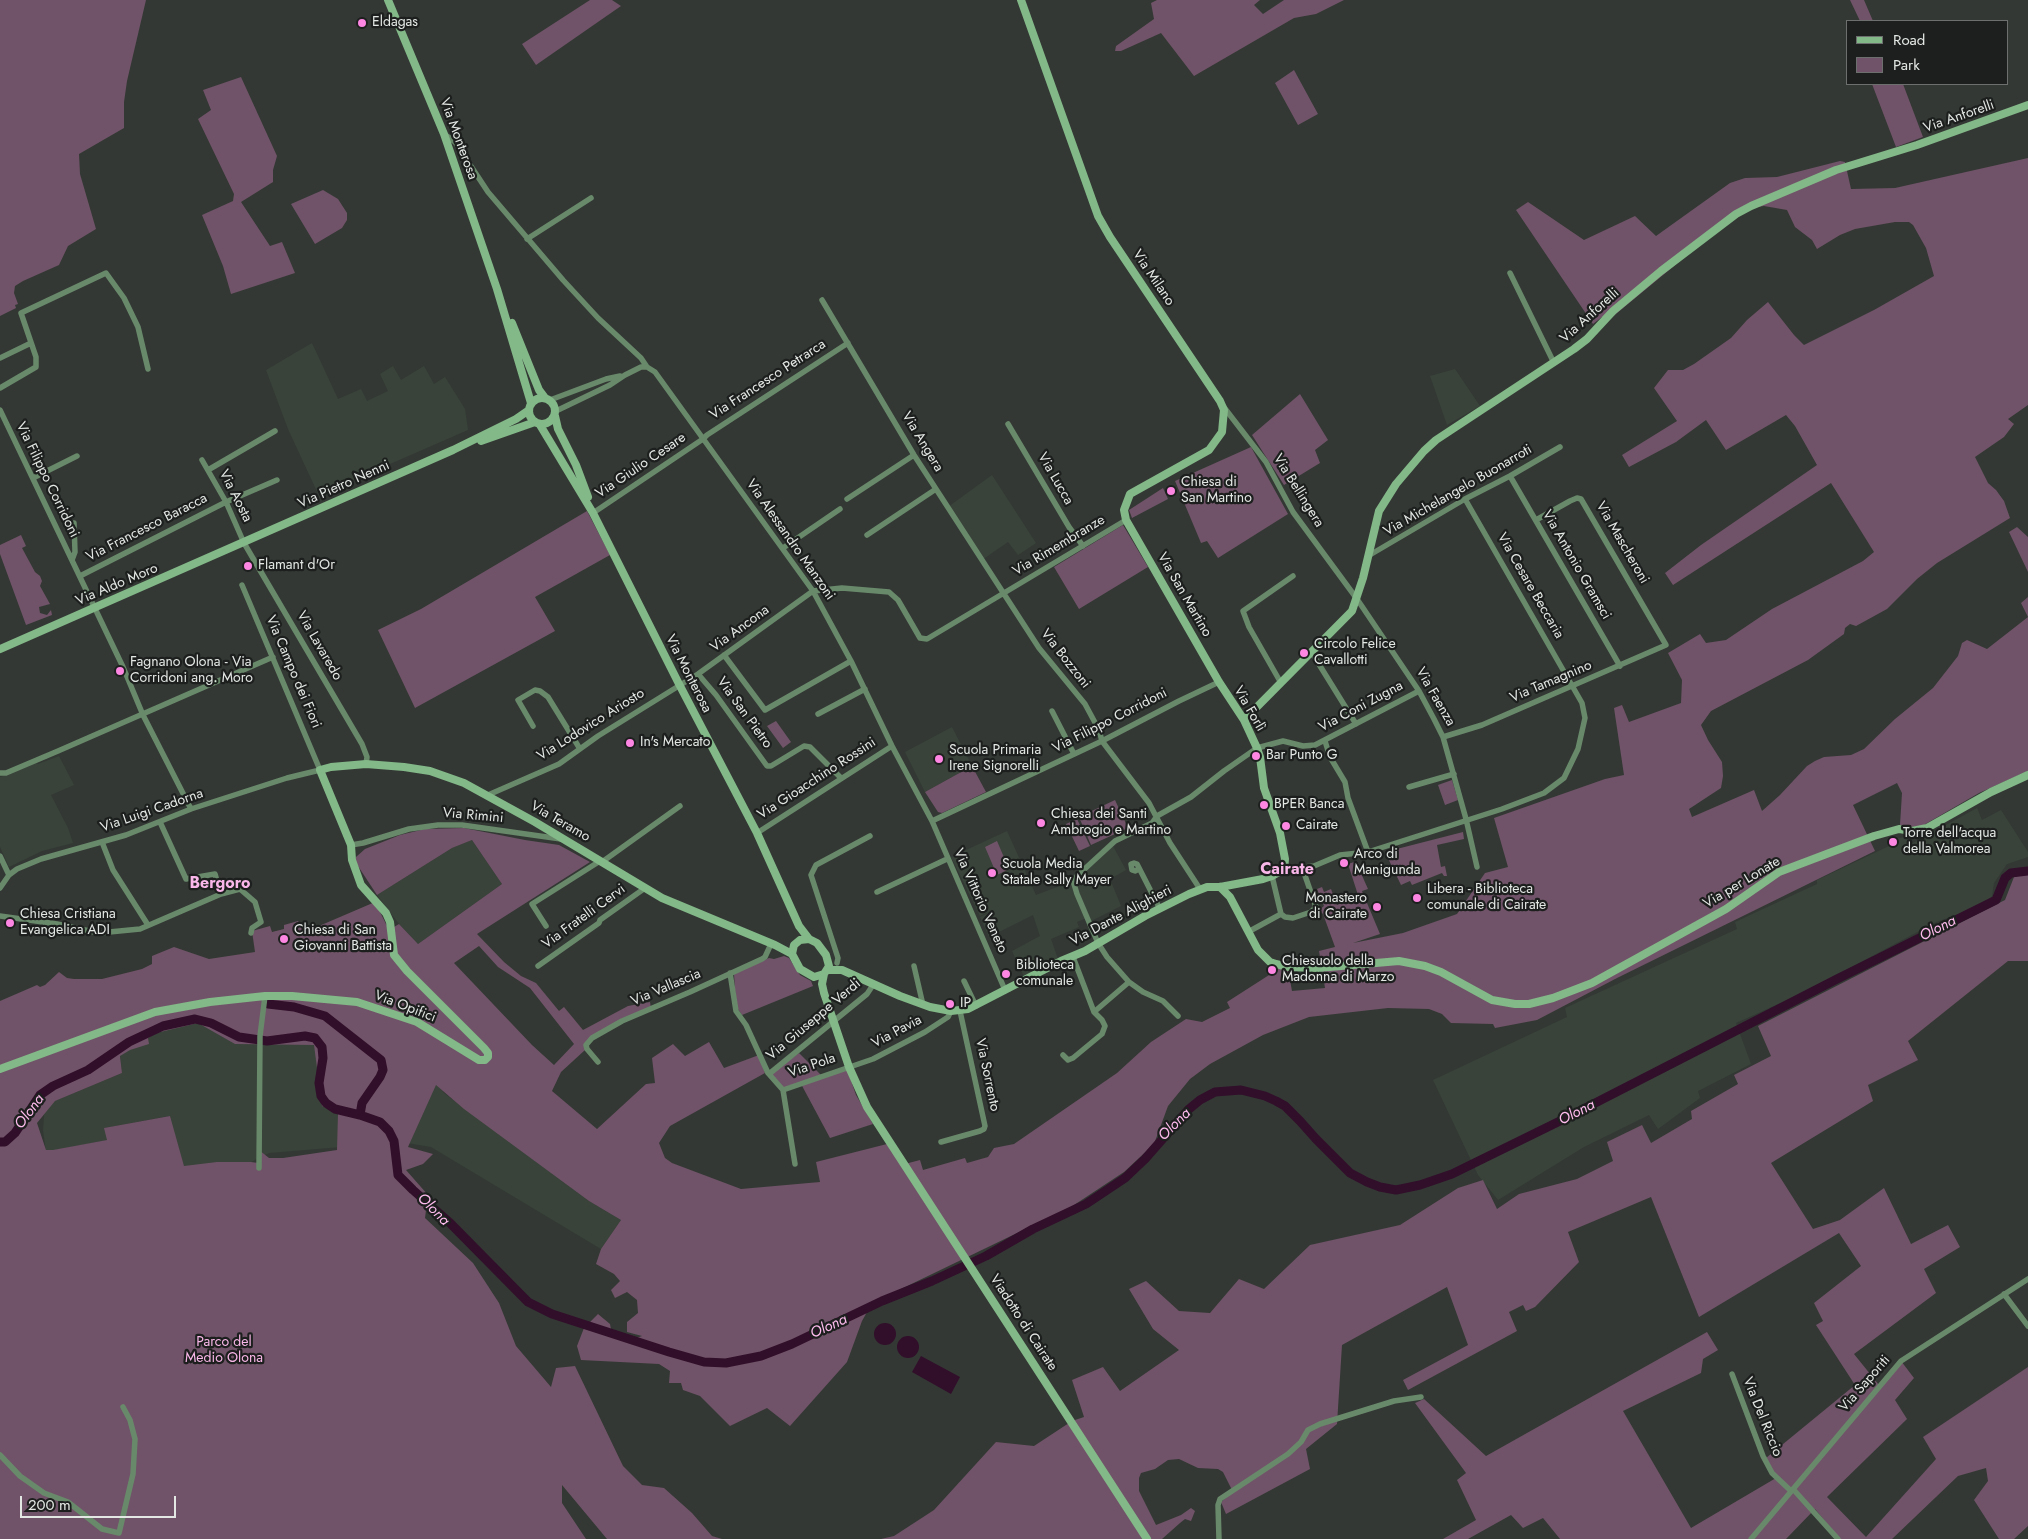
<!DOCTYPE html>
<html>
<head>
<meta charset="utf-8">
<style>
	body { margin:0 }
	#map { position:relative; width:2028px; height:1539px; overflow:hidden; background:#333834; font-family:Jost,sans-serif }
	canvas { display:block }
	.legend { position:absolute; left:1846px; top:20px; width:162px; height:65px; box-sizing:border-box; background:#1c1f1d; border:1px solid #6c6f6d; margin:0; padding:6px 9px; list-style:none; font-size:15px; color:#e4e8e5 }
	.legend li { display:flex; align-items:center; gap:10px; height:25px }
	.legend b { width:25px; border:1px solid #6c6f6d }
	.scale { position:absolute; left:20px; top:1496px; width:156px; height:22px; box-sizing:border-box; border:2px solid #e4e8e5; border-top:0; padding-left:6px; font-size:15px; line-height:18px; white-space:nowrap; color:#e4e8e5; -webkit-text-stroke:4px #1c1f1d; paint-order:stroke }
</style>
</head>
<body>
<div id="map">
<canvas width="2028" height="1539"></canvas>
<ul class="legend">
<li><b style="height:6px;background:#83b888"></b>Road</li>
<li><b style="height:14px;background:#705368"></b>Park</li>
</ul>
<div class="scale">200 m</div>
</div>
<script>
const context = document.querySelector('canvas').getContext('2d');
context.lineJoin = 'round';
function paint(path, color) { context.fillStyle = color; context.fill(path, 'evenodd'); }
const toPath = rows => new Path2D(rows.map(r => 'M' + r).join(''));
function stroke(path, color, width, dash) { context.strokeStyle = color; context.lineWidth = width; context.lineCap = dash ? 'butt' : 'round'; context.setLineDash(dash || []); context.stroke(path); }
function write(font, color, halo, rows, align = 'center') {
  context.font = font + ' Jost,sans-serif'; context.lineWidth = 4.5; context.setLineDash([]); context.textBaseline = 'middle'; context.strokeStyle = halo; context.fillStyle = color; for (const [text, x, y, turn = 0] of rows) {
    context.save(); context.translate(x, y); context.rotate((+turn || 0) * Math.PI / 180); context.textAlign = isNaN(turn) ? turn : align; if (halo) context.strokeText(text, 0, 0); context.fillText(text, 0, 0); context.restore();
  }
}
const built = toPath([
	[312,343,338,399,361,389,367,401,388,391,380,374,393,366,401,380,424,366,434,384,445,377,465,409,468,430,335,488,320,498,288,429,266,370],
	[1455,369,1480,406,1447,425,1430,376],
	[992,475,1036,543,1018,555,1008,542,982,560,948,507],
	[952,727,972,766,925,792,905,752],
	[59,756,74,785,51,795,68,828,73,843,42,851,9,867,0,847,0,777,36,763,38,764],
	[1977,808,1982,820,2001,810,2028,852,2028,857,2007,864,1994,883,1992,896,1985,905,1936,922,1833,977,1834,979,1736,1023,1751,1064,1698,1091,1700,1098,1658,1129,1649,1115,1584,1147,1498,1200,1478,1175,1433,1080,1567,1017,1565,1008,1737,929,1735,922,1817,884,1817,880,1889,846,1888,841,1904,837,1913,843],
	[1007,831,1036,895,1078,879,1113,846,1126,870,1110,879,1121,906,1089,922,1087,918,1077,922,1079,927,1051,939,1058,959,1024,977,1012,951,1040,936,1033,915,989,937,980,917,991,911,980,916,951,857],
	[472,840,502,884,418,944,399,924,377,895,452,848],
	[200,1021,396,1035,444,1093,589,1201,621,1220,601,1249,431,1147,401,1142,269,1153,251,1162,184,1167,169,1116,105,1128,108,1140,46,1152,43,1130,45,1105,122,1073,120,1053,147,1035]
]);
const green = toPath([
	[0,0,146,0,127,81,124,102,124,128,79,154,80,174,96,229,68,246,59,265,23,281,15,286,14,293,18,304,15,305,16,308,0,316],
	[590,0,612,0,621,6,536,65,522,44],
	[1157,0,1260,0,1254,5,1263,14,1284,0,1344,0,1316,14,1294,18,1194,76,1161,33,1121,51,1115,51,1116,46,1154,19,1151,3],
	[1850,0,1864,0,1873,21,1860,21],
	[1294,70,1318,114,1298,125,1275,83],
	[241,77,277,156,273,170,273,182,241,202,270,246,282,242,295,273,231,294,223,266,202,215,233,201,234,194,198,119,211,110,203,90],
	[1872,84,1903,84,1923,137,1896,147],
	[2028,158,2028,405,2008,419,2014,424,2004,437,1975,457,1988,483,1996,490,2004,501,2010,518,1937,563,1917,579,1887,609,1856,626,1850,624,1845,628,1844,634,1808,660,1711,711,1701,725,1708,740,1722,762,1723,776,1721,788,1689,809,1692,817,1754,790,1762,811,1780,795,1807,766,1815,761,1824,757,1851,755,1864,749,1895,719,1933,688,1958,656,1962,643,1967,640,1987,649,2028,617,2021,603,2028,597,2028,771,1979,793,1922,826,1911,827,1900,825,1902,793,1897,783,1853,805,1875,851,1617,978,1537,1020,1495,1028,1493,1024,1451,1023,1442,1014,1429,1009,1388,1008,1309,1017,1263,1035,1210,1064,1190,1079,1168,1106,1154,1144,1124,1172,1071,1207,872,1303,862,1321,847,1362,790,1426,767,1408,730,1426,700,1396,683,1390,681,1383,669,1383,670,1371,659,1364,581,1360,577,1346,584,1328,598,1314,610,1324,612,1335,628,1341,642,1336,627,1332,627,1322,638,1313,637,1300,627,1292,615,1298,611,1290,620,1281,614,1274,596,1264,601,1249,621,1220,589,1201,464,1109,436,1085,408,1147,433,1154,423,1164,406,1170,428,1195,425,1218,473,1263,499,1303,516,1346,551,1387,556,1368,575,1366,623,1466,642,1485,664,1488,692,1513,712,1536,722,1539,607,1539,562,1485,562,1503,586,1539,0,1539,0,1001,37,985,40,987,45,985,59,972,67,978,74,979,102,979,142,969,152,964,152,956,174,947,209,959,255,952,252,931,270,926,272,932,284,929,284,925,298,921,305,932,375,902,389,930,399,924,418,944,502,884,472,840,452,848,377,895,356,863,356,857,365,849,400,835,425,829,464,828,525,840,559,845,590,862,477,934,504,962,521,976,536,983,559,1011,564,1007,583,1030,628,1006,650,1002,651,1008,591,1037,585,1050,561,1072,552,1091,597,1129,646,1084,655,1083,652,1058,673,1044,685,1056,709,1042,724,1068,759,1055,765,1073,670,1126,659,1143,665,1158,672,1163,741,1189,820,1182,816,1162,887,1144,901,1165,920,1160,923,1170,965,1158,967,1163,988,1157,994,1148,1014,1144,1117,1073,1151,1042,1186,1019,1202,1022,1230,1008,1227,1002,1280,968,1288,969,1292,991,1325,988,1319,951,1335,947,1323,914,1319,910,1324,906,1317,889,1322,887,1324,892,1331,889,1337,905,1357,897,1358,895,1348,864,1357,861,1360,866,1360,871,1368,889,1362,891,1380,934,1353,943,1403,933,1457,914,1485,873,1508,867,1494,818,1605,779,1624,775,1614,708,1622,705,1629,722,1681,703,1682,680,1668,653,1700,634,1706,643,1726,640,1772,609,1863,561,1874,552,1831,483,1673,585,1665,573,1701,545,1817,465,1795,426,1786,415,1726,450,1706,420,1676,442,1629,467,1622,455,1677,421,1654,388,1668,370,1683,370,1694,364,1731,338,1747,320,1768,302,1794,335,1804,345,1874,310,1934,276,1926,248,1913,225,1909,222,1895,222,1855,229,1840,235,1817,249,1812,240,1795,227,1787,210,1764,206,1757,207,1746,211,1703,242,1611,318,1602,317,1593,324,1516,210,1528,202,1584,240,1635,216,1656,236,1730,183,1745,178,1777,177,1840,161,1845,162,1851,189,1895,188],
	[479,946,498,967,530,988,574,1044,554,1065,532,1045,454,963],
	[198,1023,235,1044,314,1045,322,1106,338,1113,337,1150,283,1158,269,1158,259,1150,258,1163,251,1162,217,1162,184,1166,170,1116,104,1128,107,1140,53,1150,46,1150,37,1123,55,1101,122,1073,120,1056,130,1050,149,1044,148,1038,156,1033],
	[323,190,338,199,347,213,347,220,342,228,315,244,291,204],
	[1300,394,1328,440,1315,450,1320,463,1284,485,1252,435],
	[1251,447,1288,514,1218,558,1207,541,1201,543,1175,481],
	[1163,488,1168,499,1132,518,1129,510],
	[587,511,610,555,535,597,555,631,415,708,378,630,421,609],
	[1123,525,1148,567,1079,609,1054,567],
	[2017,527,2028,537,2028,572,2009,532],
	[21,535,26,546,22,548,35,572,40,576,42,581,40,586,50,604,39,607,40,613,47,615,51,610,52,615,26,625,0,554,0,545],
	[776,721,791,742,783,748,767,726],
	[972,766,986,792,942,813,938,812,925,792],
	[1452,780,1458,800,1445,805,1438,785],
	[1115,800,1128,828,1091,845,1079,817],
	[1077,819,1090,846,1079,851,1066,824],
	[1463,832,1464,839,1437,845,1441,867,1445,866,1447,876,1444,876,1442,873,1412,885,1410,881,1401,885,1385,852],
	[997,841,1009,869,997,875,985,847],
	[2028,873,2028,961,2008,961,1908,1041,1918,1060,1868,1085,1873,1101,1771,1163,1813,1229,1840,1220,1884,1188,1911,1244,1948,1225,1960,1247,1924,1269,1936,1293,1854,1354,1879,1385,1901,1361,1914,1378,1895,1400,1907,1419,1827,1497,1866,1537,1936,1459,1923,1437,2028,1367,2028,1526,2014,1539,1999,1539,1974,1500,1988,1481,1986,1468,1958,1476,1892,1539,1840,1539,1815,1509,1786,1539,1560,1539,1543,1518,1523,1528,1511,1515,1468,1539,1443,1539,1476,1520,1457,1480,1466,1473,1415,1403,1424,1399,1486,1456,1707,1332,1718,1350,1703,1359,1701,1373,1623,1411,1691,1528,1776,1478,1766,1458,1855,1385,1816,1325,1823,1321,1814,1303,1861,1266,1839,1233,1699,1317,1651,1197,1568,1232,1579,1262,1535,1307,1526,1311,1523,1305,1509,1312,1517,1331,1408,1390,1403,1380,1468,1345,1447,1287,1342,1345,1337,1424,1306,1449,1310,1469,1226,1514,1221,1502,1233,1492,1223,1472,1218,1469,1198,1468,1179,1459,1168,1460,1155,1469,1141,1473,1139,1478,1139,1491,1156,1525,1181,1515,1191,1508,1195,1511,1191,1521,1185,1519,1180,1523,1162,1539,881,1539,894,1536,934,1510,996,1442,1034,1446,1072,1421,1084,1417,1072,1380,1103,1367,1120,1391,1179,1350,1153,1329,1129,1289,1146,1281,1179,1311,1210,1313,1239,1279,1264,1289,1310,1245,1400,1225,1458,1188,1483,1180,1497,1209,1519,1194,1577,1179,1613,1161,1607,1142,1642,1125,1651,1143,1692,1119,1691,1111,1738,1084,1734,1075,1771,1056,1758,1026,2005,900,2014,877],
	[784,956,789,958,800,975,811,981,813,986,742,1015,736,1006,734,974,769,958,774,959],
	[799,1053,821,1075,846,1066,856,1095,873,1124,830,1138,800,1082,784,1088,771,1074]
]);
const water = toPath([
	'874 1334a11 11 0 1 1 22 0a11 11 0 1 1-22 0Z',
	'897 1347a11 11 0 1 1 22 0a11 11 0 1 1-22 0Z',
	[921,1356,960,1377,951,1394,912,1372]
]);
const river = toPath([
	[268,1004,294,1007,325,1016,381,1060,383,1070,380,1077,362,1103,360,1115],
	[0,1142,5,1142,15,1133,40,1095,53,1086,88,1070,129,1042,163,1026,195,1019,211,1023,239,1037,267,1041,305,1036,315,1038,322,1047,323,1058,319,1083,321,1096,326,1103,335,1109,360,1115,380,1122,389,1131,394,1141,398,1175,413,1190,449,1222,528,1302,552,1314,669,1352,704,1362,726,1363,761,1356,792,1344,882,1301,932,1281,986,1256,1033,1229,1086,1204,1125,1178,1145,1159,1189,1109,1200,1100,1215,1092,1241,1090,1265,1096,1276,1101,1285,1106,1300,1121,1316,1139,1350,1173,1367,1182,1380,1187,1396,1190,1420,1185,1452,1174,1562,1120,1837,979,1996,900,2005,878,2011,873,2028,871]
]);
const street = toPath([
	[444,134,455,142,488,192,563,280,598,318,641,358,647,367,655,372,813,591,851,661,892,746,932,821,1005,990],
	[527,239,591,198],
	[1510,273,1554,363],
	[822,300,914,455,1039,648,1085,704,1099,730,1102,741,1149,803,1170,843,1200,889],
	[0,358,31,343],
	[0,388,36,367,36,357,21,313,106,273,124,298,138,327,148,369],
	[550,400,606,379,620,376],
	[1223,406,1266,462,1293,512,1357,599,1419,691,1434,719,1443,737,1466,819,1477,867],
	[0,410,123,667,143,715,191,809],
	[556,411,610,385,625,375,641,367,647,367],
	[1008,424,1069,527,1083,546],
	[202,460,226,502,244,543,362,744,367,757,366,764],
	[208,470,275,431],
	[1510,476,1620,666],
	[33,478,77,456],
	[847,499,914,455],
	[593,513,703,439,707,435,848,343],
	[867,535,936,489],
	[783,548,840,509],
	[1368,556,1465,499,1510,476,1560,447],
	[72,560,75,552,74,523],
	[80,576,226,502,277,480],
	[1312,653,1356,724],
	[724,655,765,710,851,661],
	[698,674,716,695,767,766,771,766,804,746,810,747,841,778],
	[1281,683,1249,627,1243,611,1293,576],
	[1052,711,1074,754],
	[818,714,865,689],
	[533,726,518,700,535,690,540,691,548,697,580,749],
	[1443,737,1482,725,1666,645,1581,499,1577,498,1570,501,1536,520],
	[1325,741,1330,757,1345,782,1348,798,1368,852],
	[0,773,6,773,58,751,273,657],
	[1409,787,1454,774],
	[488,795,559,764,598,736,698,674,813,591,842,588,889,592,898,600,920,638,927,639,1126,520],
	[932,821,1102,741,1179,701,1219,682],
	[160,822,186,879,215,874,221,894],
	[757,833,892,746],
	[102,842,113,870,148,925],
	[351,845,363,843,409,829,438,825,462,825,561,839],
	[0,856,9,875],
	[602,862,680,806],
	[1139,869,1135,871,1132,870,1131,864,1134,863,1137,864,1160,909],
	[1284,869,1314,866,1340,855,1368,852,1502,809,1544,793,1564,778,1578,749,1585,718,1582,703,1465,499],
	[1272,876,1281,914],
	[0,888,9,875,17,869,41,859,126,835,191,809,287,778,320,770,242,585],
	[877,892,947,859],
	[1281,914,1285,917,1293,918,1311,912,1316,907,1302,867],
	[0,916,57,924,99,933,140,929,221,894,240,889,255,902,261,922,252,928,251,933],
	[546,926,532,904,600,861],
	[1248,932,1281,914],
	[1073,957,1094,1012,1129,982],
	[837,963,838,958,811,875,816,865,870,836],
	[538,966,599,923,600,920,645,888],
	[914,966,923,1005],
	[730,973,736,1011,746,1025,768,1073,783,1090,795,1164],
	[964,981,976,1006],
	[1178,1016,1163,1001,1143,992,1129,982,1107,957,1098,943,1077,894,1074,884,1077,876,1115,841,1152,823,1157,816,1191,797,1224,771,1257,748,1283,741,1303,746,1315,745,1419,691],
	[1063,1055,1068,1060,1073,1058,1102,1034,1105,1026,1102,1020,1094,1012],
	[598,1062,587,1049,586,1045,592,1038,622,1021,690,992,762,959,765,957,771,944],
	[769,1074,867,994,873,985],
	[783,1090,873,1059,925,1032,948,1017,951,1011],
	[941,1142,980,1131,984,1129,985,1126,960,1011],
	[259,1168,260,1036,265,996],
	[2004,1294,2028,1326],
	[1732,1374,1763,1456,1772,1473,1791,1491],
	[0,1455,20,1476,44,1493,68,1502,102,1529,119,1533,133,1474,135,1439,130,1420,123,1407],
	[1793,1489,1838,1539],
	[1219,1539,1218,1505,1220,1499,1288,1454,1301,1442,1308,1430,1320,1424,1394,1401,1421,1397],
	[1751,1539,1901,1361,2028,1279]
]);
const secondary = toPath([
	[388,0,444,134,497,289,531,403],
	[512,323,539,390,545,398],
	'529 411a13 13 0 1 1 26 0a13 13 0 1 1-26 0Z',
	[555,416,558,429,576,465,588,497],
	[540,425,593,513,679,684,757,833,799,926,809,939],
	[481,441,535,422],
	[0,649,453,450,516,419,529,410],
	[1244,720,1352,611,1363,578,1379,511,1396,484,1424,451,1436,440,1574,349,1587,339,1613,311,1661,271,1736,214,1751,206,1836,170,1917,145,2028,105],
	[1220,887,1230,897,1258,950,1270,962,1276,964,1288,967,1318,968,1399,961,1425,966,1441,972,1492,1000,1515,1004,1529,1004,1553,998,1592,983,1726,909,1779,872,1874,836,1899,829,1912,831,1927,828,1991,792,2028,775],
	[827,970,842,970,900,996,930,1007,951,1011,968,1009,1061,961,1085,951,1145,916,1189,894,1207,887,1220,887,1263,879,1272,876,1284,869,1285,859,1280,833,1264,788,1260,757,1257,748,1244,720,1219,682,1126,520,1124,510,1130,494,1209,450,1222,432,1224,410,1220,401,1110,237,1098,216,1021,0],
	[824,974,814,977,800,969,792,954,794,945,800,940,809,939,817,943,826,955,829,966,824,974,822,984,824,993,849,1067,867,1107,1147,1539],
	[0,1069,155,1012,210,1002,265,996,292,996,357,1002,417,1022,479,1060,485,1060,488,1057,488,1053,484,1048,407,971,394,955,390,922,386,913,361,885,352,860,351,845,320,770,331,767,366,764,404,767,430,771,464,783,535,822,662,898,775,945,792,954]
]);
const markers = [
	[362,23,5,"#fd86e2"],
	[1171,491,5,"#fd86e2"],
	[248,566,5,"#fd86e2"],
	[1304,653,5,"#fd86e2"],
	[120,671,5,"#fd86e2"],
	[630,743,5,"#fd86e2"],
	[1256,756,5,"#fd86e2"],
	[939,759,5,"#fd86e2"],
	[1264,805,5,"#fd86e2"],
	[1041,823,5,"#fd86e2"],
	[1286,826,5,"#fd86e2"],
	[1893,842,5,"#fd86e2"],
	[1344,863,5,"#fd86e2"],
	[992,873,5,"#fd86e2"],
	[1417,898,5,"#fd86e2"],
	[1377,907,5,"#fd86e2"],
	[10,923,5,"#fd86e2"],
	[284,939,5,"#fd86e2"],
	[1272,970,5,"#fd86e2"],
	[1006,974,5,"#fd86e2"],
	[950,1004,5,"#fd86e2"]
];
const poiNames = [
	["Eldagas",372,23],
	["Chiesa di",1181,483],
	["San Martino",1181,499],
	["Flamant d'Or",258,566],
	["Circolo Felice",1314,645],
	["Cavallotti",1314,661],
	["Fagnano Olona - Via",130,663],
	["Corridoni ang. Moro",130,679],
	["In's Mercato",640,743],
	["Scuola Primaria",949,751],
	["Irene Signorelli",949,767],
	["Bar Punto G",1266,756],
	["BPER Banca",1274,805],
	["Chiesa dei Santi",1051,815],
	["Ambrogio e Martino",1051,831],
	["Cairate",1296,826],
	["Torre dell'acqua",1903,834],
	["della Valmorea",1903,850],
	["Arco di",1354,855],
	["Manigunda",1354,871],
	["Scuola Media",1002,865],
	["Statale Sally Mayer",1002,881],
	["Libera - Biblioteca",1427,890],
	["comunale di Cairate",1427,906],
	["Monastero",1367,899,"right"],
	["di Cairate",1367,915,"right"],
	["Chiesa Cristiana",20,915],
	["Evangelica ADI",20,931],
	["Chiesa di San",294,931],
	["Giovanni Battista",294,947],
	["Chiesuolo della",1282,962],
	["Madonna di Marzo",1282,978],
	["Biblioteca",1016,966],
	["comunale",1016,982],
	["IP",960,1004]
];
const streetNames = [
	["Via Anforelli",1959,117,-19],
	["Via Monterosa",458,139,70],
	["Via Milano",1153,278,56],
	["Via Anforelli",1590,316,-42],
	["Via Francesco Petrarca",768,380,-33],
	["Via Angera",922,442,59],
	["Via Giulio Cesare",641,466,-34],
	["Via Lucca",1055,479,60],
	["Via Filippo Corridoni",47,480,64],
	["Via Pietro Nenni",344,485,-24],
	["Via Bellingera",1298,491,58],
	["Via Michelangelo Buonarroti",1458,491,-30],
	["Via Aosta",235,496,63],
	["Via Francesco Baracca",147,528,-27],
	["Via Alessandro Manzoni",790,540,55],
	["Via Mascheroni",1622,543,60],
	["Via Rimembranze",1059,546,-31],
	["Via Antonio Gramsci",1576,565,60],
	["Via Aldo Moro",117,585,-23],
	["Via Cesare Beccaria",1530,586,60],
	["Via San Martino",1184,595,60],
	["Via Ancona",740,629,-36],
	["Via Lavaredo",319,646,60],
	["Via Bozzoni",1065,659,52],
	["Via Campo dei Fiori",293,672,67],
	["Via Monterosa",688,674,63],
	["Via Tamagnino",1551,682,-23],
	["Via Faenza",1435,697,60],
	["Via Coni Zugna",1361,707,-28],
	["Via Forlì",1249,709,60],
	["Via San Pietro",744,713,54],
	["Via Filippo Corridoni",1110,721,-27],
	["Via Lodovico Ariosto",591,725,-32],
	["Via Gioacchino Rossini",817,779,-33],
	["Via Luigi Cadorna",152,811,-19],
	["Via Rimini",473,816,5],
	["Via Teramo",560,822,30],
	["Via per Lonate",1742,883,-31],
	["Via Vittorio Veneto",980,901,66],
	["Via Dante Alighieri",1121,916,-28],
	["Via Fratelli Cervi",584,917,-36],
	["Via Vallascia",666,988,-23],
	["Via Opifici",405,1007,21],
	["Via Giuseppe Verdi",814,1020,-40],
	["Via Pavia",897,1032,-28],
	["Via Pola",812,1066,-19],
	["Via Sorrento",987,1075,78],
	["Viadotto di Cairate",1023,1323,57],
	["Via Saporiti",1865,1384,-49],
	["Via Del Riccio",1762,1417,68]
];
const parkNames = [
	["Parco del",224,1343],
	["Medio Olona",224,1359]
];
const waterNames = [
	["Olona",1938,929,-27],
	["Olona",30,1112,-53],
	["Olona",1577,1113,-27],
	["Olona",1175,1125,-45],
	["Olona",433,1210,45],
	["Olona",829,1327,-24]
];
const quarterNames = [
	["Cairate",1287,870],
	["Bergoro",220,884]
];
paint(built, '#39433a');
paint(green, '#705368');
paint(water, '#310e2a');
stroke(river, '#310e2a', 9);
stroke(street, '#69896b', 5.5);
stroke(secondary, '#83b888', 8);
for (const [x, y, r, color] of markers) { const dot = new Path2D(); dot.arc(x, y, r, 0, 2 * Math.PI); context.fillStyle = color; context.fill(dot); stroke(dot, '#1c1f1d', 2); }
write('14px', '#e4e8e5', '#1c1f1d', poiNames, 'left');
write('14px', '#e4e8e5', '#1c1f1d', streetNames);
write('14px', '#fab7e9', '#1c1f1d', parkNames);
write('italic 15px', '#febbed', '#1c1f1d', waterNames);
write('bold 16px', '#f9b6e8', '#1c1f1d', quarterNames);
</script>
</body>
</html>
